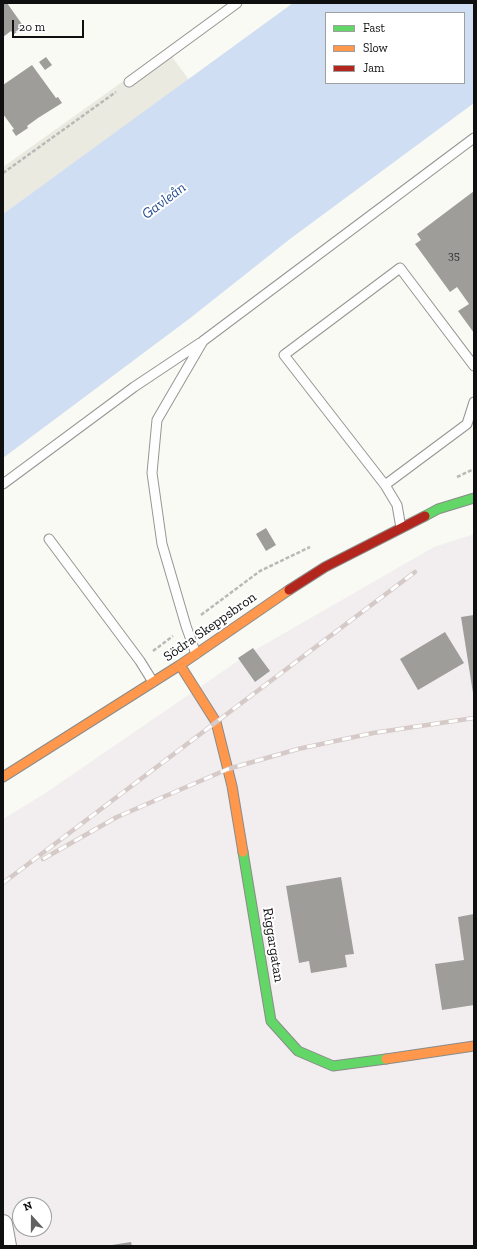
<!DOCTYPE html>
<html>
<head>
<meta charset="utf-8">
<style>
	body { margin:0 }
	#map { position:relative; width:477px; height:1249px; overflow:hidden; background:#fafaf5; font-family:"Zilla Slab",serif }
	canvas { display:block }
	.frame { position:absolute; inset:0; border:4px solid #0f0f0f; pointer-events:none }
	.legend { position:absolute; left:325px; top:12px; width:140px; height:72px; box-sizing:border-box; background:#fff; border:1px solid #9f9f9f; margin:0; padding:5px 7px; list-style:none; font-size:12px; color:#0f0f0f }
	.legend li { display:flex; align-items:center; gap:8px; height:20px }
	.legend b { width:20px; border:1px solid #9f9f9f }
	.north { position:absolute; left:12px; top:1197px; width:40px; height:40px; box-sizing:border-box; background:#fff; border:1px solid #9f9f9f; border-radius:50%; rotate:339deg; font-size:11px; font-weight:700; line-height:16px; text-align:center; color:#0f0f0f }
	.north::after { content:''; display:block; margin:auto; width:14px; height:18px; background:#616160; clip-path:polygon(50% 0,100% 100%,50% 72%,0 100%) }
	.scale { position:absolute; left:12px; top:20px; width:72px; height:18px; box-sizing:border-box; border:2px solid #0f0f0f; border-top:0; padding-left:5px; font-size:12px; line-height:14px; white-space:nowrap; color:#0f0f0f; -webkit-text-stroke:3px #fff; paint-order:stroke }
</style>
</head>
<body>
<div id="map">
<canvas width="477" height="1249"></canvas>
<div class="frame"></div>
<ul class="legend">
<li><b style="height:5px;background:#63d668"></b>Fast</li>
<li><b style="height:5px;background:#ff974d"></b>Slow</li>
<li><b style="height:5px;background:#b3261e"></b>Jam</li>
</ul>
<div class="north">N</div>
<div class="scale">20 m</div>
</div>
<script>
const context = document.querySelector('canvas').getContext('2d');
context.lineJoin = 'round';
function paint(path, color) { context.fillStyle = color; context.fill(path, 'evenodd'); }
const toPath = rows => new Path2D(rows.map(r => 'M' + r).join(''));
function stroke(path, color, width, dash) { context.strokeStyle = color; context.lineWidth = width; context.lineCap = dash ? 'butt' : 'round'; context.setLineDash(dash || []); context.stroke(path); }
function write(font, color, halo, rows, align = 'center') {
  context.font = font + ' "Zilla Slab",serif'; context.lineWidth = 4; context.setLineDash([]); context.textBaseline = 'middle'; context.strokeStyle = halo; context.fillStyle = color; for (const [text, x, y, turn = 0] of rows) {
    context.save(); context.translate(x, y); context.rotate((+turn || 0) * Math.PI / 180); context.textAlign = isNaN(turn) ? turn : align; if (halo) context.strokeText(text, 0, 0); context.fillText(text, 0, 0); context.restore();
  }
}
const industrial = toPath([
	[474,534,474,1246,3,1246,3,819,44,794,248,654,434,547],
	[20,1205,44,1205,44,1229,20,1229]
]);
const plaza = toPath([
	[167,50,189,80,3,214,3,167]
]);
const water = toPath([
	[293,3,474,3,474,103,290,239,189,319,3,458,3,214],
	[326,13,464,13,464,83,326,83]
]);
const building = toPath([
	[3,3,7,3,24,27,14,34,11,31,3,37],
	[46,57,52,65,45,70,39,62],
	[32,65,56,98,58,97,62,103,38,118,27,126,28,128,16,136,12,130,14,129,3,114,3,85],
	[474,191,474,333,458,311,469,304,457,287,450,292,415,244,421,240,417,234],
	[266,528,276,545,266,551,256,534],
	[474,615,474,693,473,693,461,617],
	[445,632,464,663,418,690,400,659],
	[253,648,270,671,255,682,238,658],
	[341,877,354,954,345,955,347,967,311,973,309,961,299,963,286,886],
	[474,914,474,1005,442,1010,435,964,464,960,458,917],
	[131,1242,132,1246,112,1246,112,1245]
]);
const path = toPath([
	[3,173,116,92],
	[457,477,474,469],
	[201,615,260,571,310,547],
	[153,651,173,636]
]);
const lane = toPath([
	[129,82,237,3],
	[3,484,134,387,200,343],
	[385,485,467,424,474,402],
	[401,528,397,505,385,485,284,355,400,268,474,366],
	[49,539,140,661,153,682],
	[196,654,186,626,162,544,152,473,157,420,203,341,474,138]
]);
const street = toPath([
	[3,1224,7,1246]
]);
const fast = toPath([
	[425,516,438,509,474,498],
	[243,852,271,1021,298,1051,333,1066,386,1059]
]);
const slow = toPath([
	[180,665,216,722,232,786,243,852],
	[3,777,180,665,289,590],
	[386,1059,474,1046]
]);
const jam = toPath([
	[289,590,325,567,425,516]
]);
const rail = toPath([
	[43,859,117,817,228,769,298,749,373,733,474,718],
	[3,883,415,572]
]);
const numberNames = [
	["35",454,256]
];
const streetNames = [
	["Södra Skeppsbron",210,627,-35],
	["Riggargatan",273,945,81]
];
const waterNames = [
	["Gavleån",164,201,-37]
];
paint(industrial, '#f2eef0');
paint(plaza, '#eaeae1');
paint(water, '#cfdef2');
paint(building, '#9e9d9a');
stroke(lane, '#959593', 11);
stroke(street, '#959593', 20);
stroke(fast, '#8b8b89', 11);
stroke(slow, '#8b8b89', 11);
stroke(jam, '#8b8b89', 11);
stroke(path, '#b9b9b8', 2.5, [4, 2]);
stroke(lane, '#fefefe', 9);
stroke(street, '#fefefe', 18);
stroke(fast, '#63d668', 9);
stroke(slow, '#ff974d', 9);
stroke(jam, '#b3261e', 9);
stroke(rail, '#d5cac7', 4.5);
stroke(rail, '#fff', 3, [9]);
write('12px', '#333232', null, numberNames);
write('14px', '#0f0f0f', '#fff', streetNames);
write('italic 15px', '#254d93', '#fff', waterNames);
</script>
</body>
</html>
